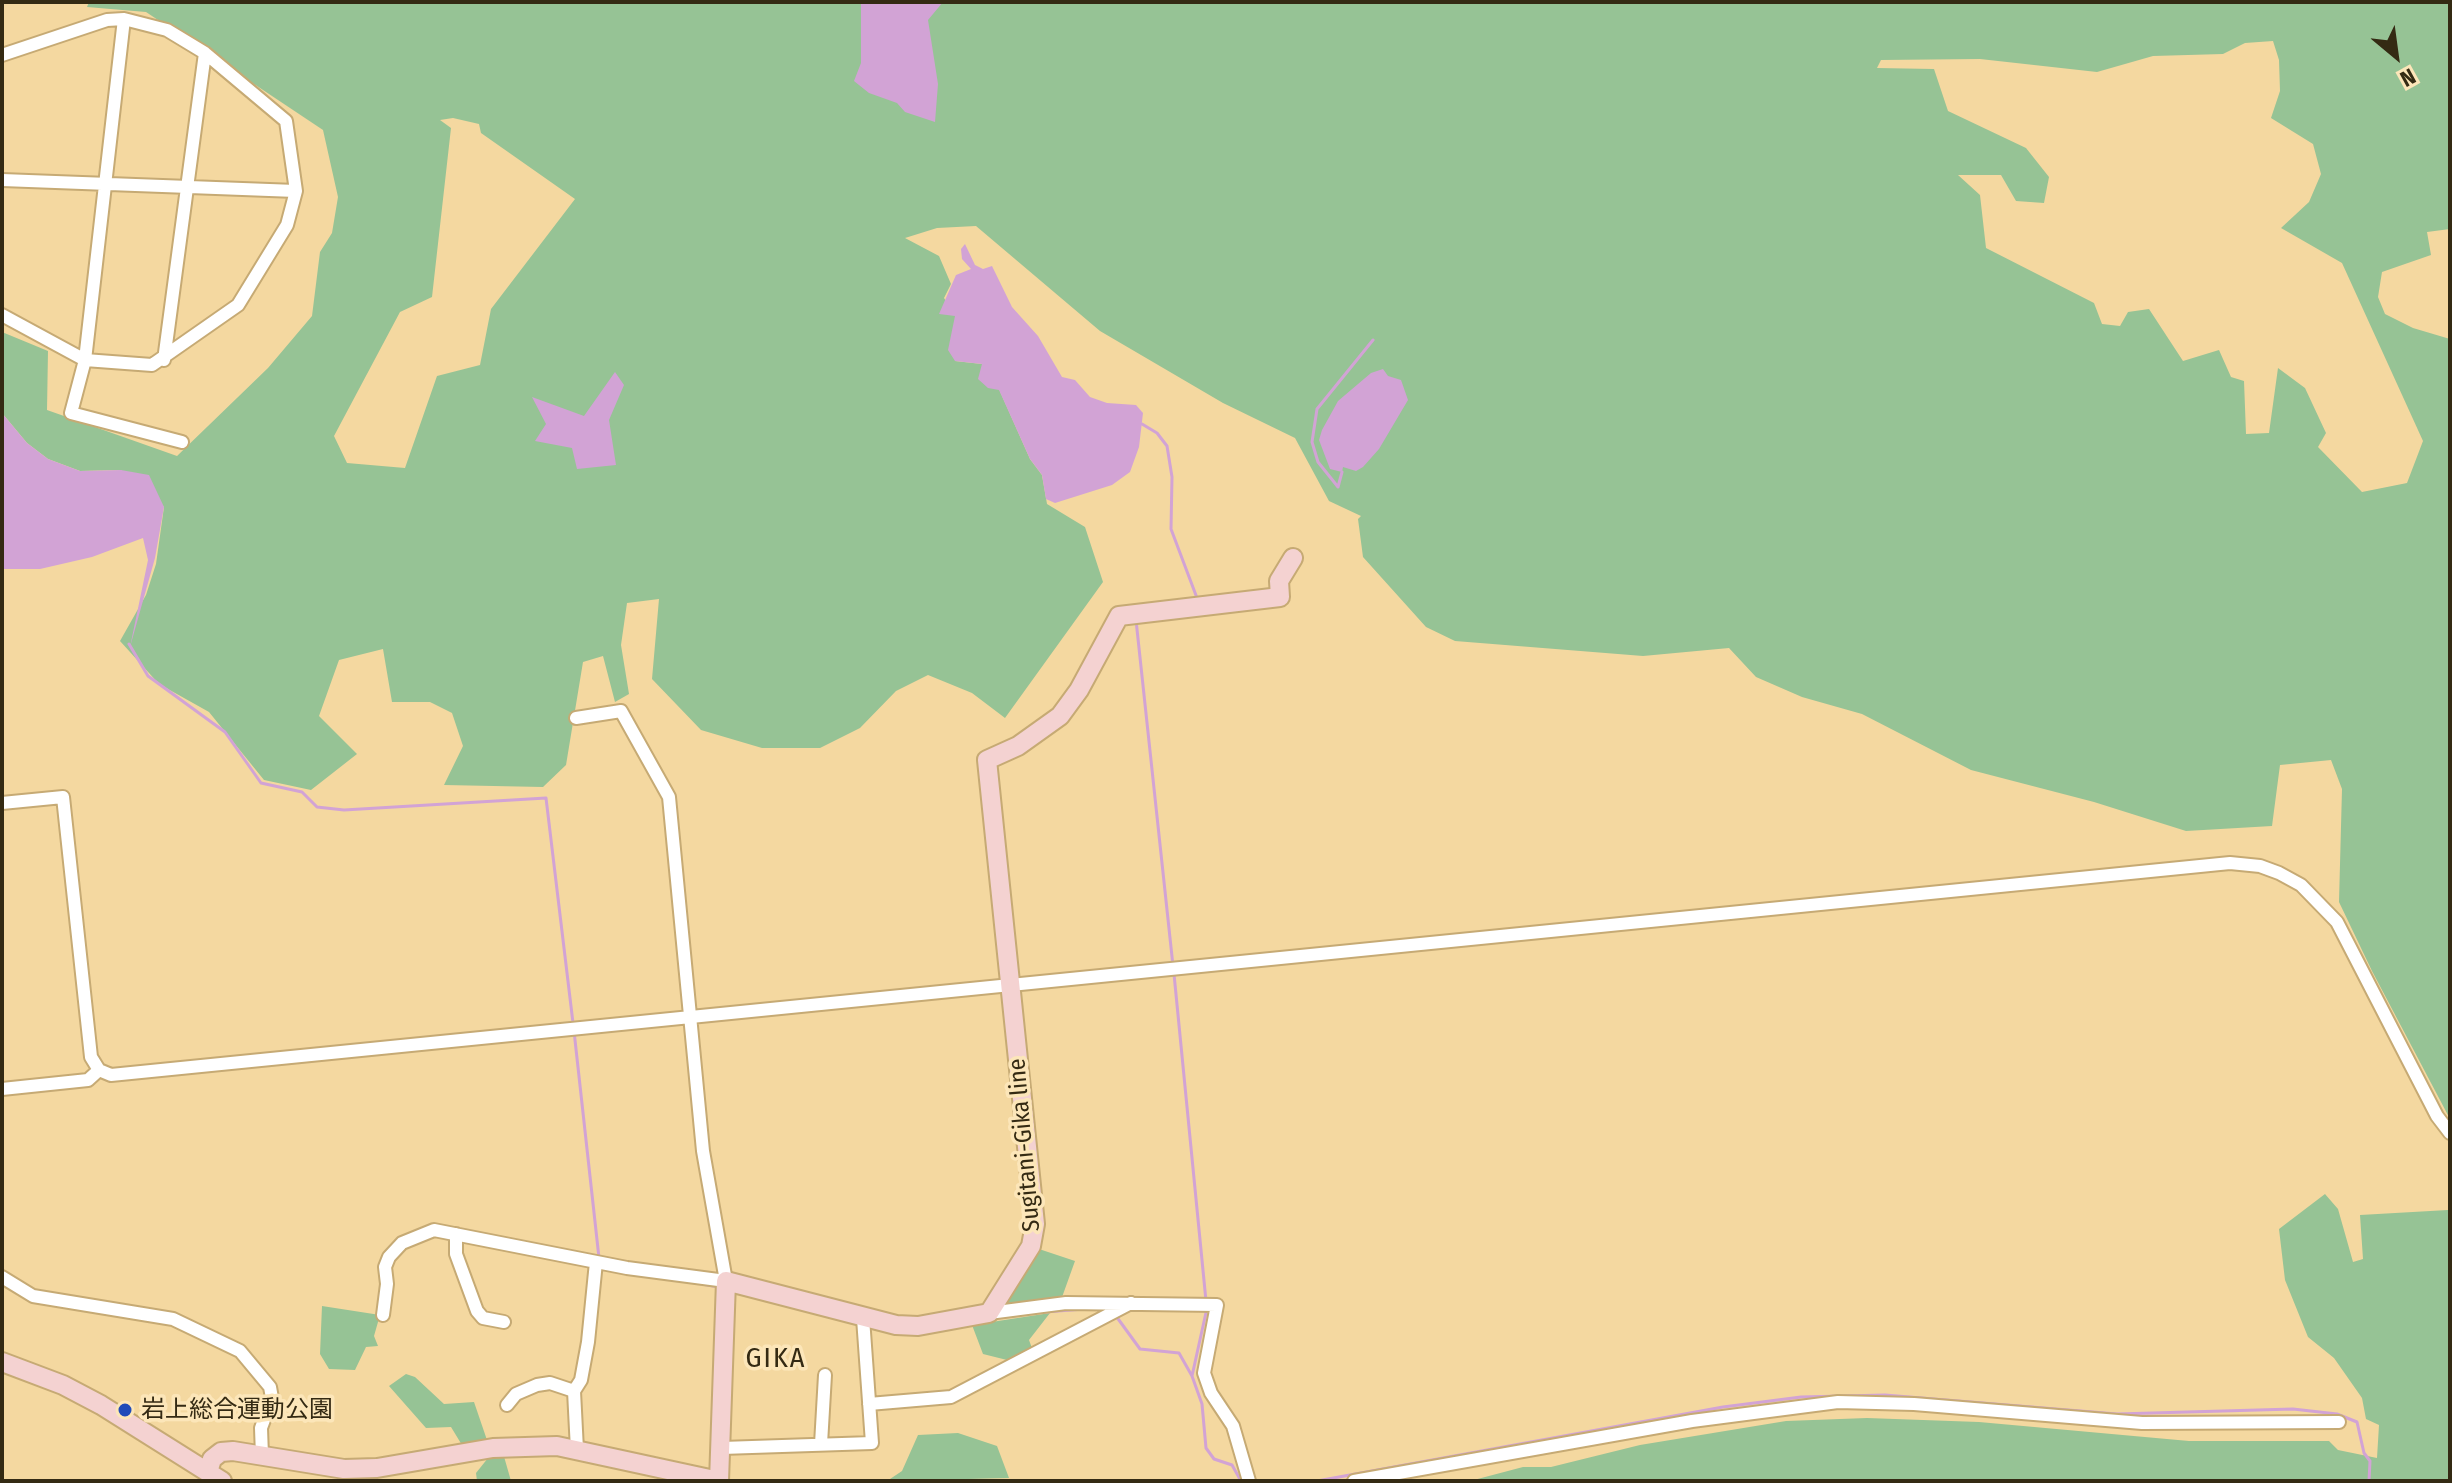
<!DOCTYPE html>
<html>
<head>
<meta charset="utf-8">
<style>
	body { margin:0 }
	#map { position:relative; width:2452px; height:1483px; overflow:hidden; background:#f4d8a0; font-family:"Fira Sans Condensed",sans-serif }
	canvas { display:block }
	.frame { position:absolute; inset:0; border:4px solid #342a13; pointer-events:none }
	.north { position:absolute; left:2356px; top:16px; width:80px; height:80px; -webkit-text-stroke:6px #fce6b9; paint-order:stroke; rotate:151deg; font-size:22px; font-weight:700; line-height:32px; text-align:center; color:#342a13 }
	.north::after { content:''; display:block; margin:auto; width:28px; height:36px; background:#342a13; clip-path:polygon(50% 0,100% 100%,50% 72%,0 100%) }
</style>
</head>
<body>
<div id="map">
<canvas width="2452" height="1483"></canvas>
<div class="frame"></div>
<div class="north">N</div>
</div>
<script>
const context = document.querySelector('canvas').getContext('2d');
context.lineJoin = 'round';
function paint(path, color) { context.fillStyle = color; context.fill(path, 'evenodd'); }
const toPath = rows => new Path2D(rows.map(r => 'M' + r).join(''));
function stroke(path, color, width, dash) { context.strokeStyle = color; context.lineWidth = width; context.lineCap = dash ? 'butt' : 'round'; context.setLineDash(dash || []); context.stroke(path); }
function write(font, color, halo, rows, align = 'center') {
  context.font = font + ' "Fira Sans Condensed","Noto Sans JP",sans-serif'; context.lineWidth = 7; context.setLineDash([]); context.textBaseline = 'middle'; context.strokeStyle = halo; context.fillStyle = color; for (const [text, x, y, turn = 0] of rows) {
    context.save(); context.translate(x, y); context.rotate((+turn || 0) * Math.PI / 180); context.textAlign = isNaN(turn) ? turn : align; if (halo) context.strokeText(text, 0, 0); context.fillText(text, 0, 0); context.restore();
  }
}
const green = toPath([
	[89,2,2450,2,2450,229,2427,232,2431,255,2382,272,2378,297,2385,314,2413,328,2450,339,2450,1119,2372,971,2339,902,2342,789,2331,760,2280,765,2272,826,2186,831,2094,802,1971,770,1862,714,1802,697,1756,677,1729,648,1643,656,1455,641,1426,627,1363,557,1358,519,1361,516,1329,501,1295,438,1223,403,1100,331,976,226,937,228,905,238,939,256,951,284,944,298,956,316,955,361,982,364,999,389,1030,459,1042,475,1047,504,1085,527,1103,582,1005,718,972,693,928,675,896,691,860,728,820,748,762,748,701,730,652,679,659,599,627,603,621,645,629,694,615,702,603,656,583,662,566,765,543,787,444,785,463,746,452,713,430,702,392,702,383,649,339,660,319,716,357,754,311,790,264,780,209,712,159,684,120,641,146,595,156,564,164,507,121,470,80,471,48,459,27,443,2,413,2,332,48,351,47,410,177,456,268,368,312,316,320,252,332,233,338,197,323,130,146,12,87,7],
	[2273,41,2279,60,2280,91,2271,118,2313,144,2321,174,2309,202,2281,228,2342,263,2423,441,2407,483,2362,492,2318,447,2326,433,2305,388,2278,368,2269,433,2246,434,2244,381,2231,377,2219,350,2183,361,2149,309,2128,312,2120,326,2102,324,2094,303,1986,248,1980,195,1958,175,2001,175,2016,201,2044,203,2049,177,2026,148,1948,111,1934,69,1877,68,1881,60,1980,59,2097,72,2153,56,2223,54,2245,43],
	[453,118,479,124,481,133,575,199,491,309,480,365,437,376,405,468,347,463,334,436,400,312,432,297,451,128,440,120],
	[2325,1194,2338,1209,2353,1262,2363,1259,2360,1215,2448,1210,2450,1206,2450,1481,1470,1481,1523,1467,1551,1467,1640,1445,1786,1421,1867,1418,1979,1422,2189,1441,2329,1441,2338,1450,2377,1458,2379,1425,2366,1419,2362,1398,2334,1358,2308,1337,2285,1280,2279,1229],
	[1036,1248,1075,1261,1061,1300,1001,1306],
	[322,1306,380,1315,374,1336,378,1346,366,1347,355,1370,329,1369,320,1354],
	[1050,1313,1029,1340,1033,1351,1011,1361,983,1354,972,1325],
	[406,1374,415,1377,444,1404,474,1402,488,1443,465,1450,451,1427,426,1428,389,1386],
	[958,1433,997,1446,1009,1478,887,1481,902,1471,918,1435],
	[492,1453,503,1453,511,1481,477,1481,476,1473]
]);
const water = toPath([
	[861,2,943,2,928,20,938,84,935,122,905,112,897,103,869,93,854,81,861,63],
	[965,244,975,265,983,269,992,266,1012,307,1038,336,1062,377,1075,380,1090,397,1107,403,1136,405,1143,413,1139,447,1130,472,1112,485,1055,503,1046,499,1042,475,1030,459,999,390,988,388,978,379,982,364,955,361,948,350,955,316,939,314,956,275,971,269,962,259,961,249],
	[1383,369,1388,376,1401,380,1408,400,1379,449,1363,467,1356,471,1343,467,1342,472,1330,469,1319,440,1322,430,1338,401,1371,373],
	[615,372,624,385,609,420,616,465,577,469,572,448,535,441,546,424,532,397,584,416],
	[2,413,27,443,48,459,80,471,121,470,149,475,164,507,155,558,130,647,148,560,143,538,92,557,40,569,2,569]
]);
const stream = toPath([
	[1142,424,1157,433,1167,446,1172,477,1171,529,1197,598],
	[1342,472,1338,487,1318,462,1312,442,1317,409,1373,340],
	[1136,620,1173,966],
	[129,644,148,676,225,732,261,783,302,792,317,807,344,810,546,798,573,1023],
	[1174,974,1206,1301],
	[574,1031,599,1258],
	[691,1282,719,1287],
	[1207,1308,1192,1376,1202,1404,1206,1448,1214,1459,1232,1465,1241,1481],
	[1032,1313,1084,1309],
	[1116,1316,1140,1349,1179,1353,1192,1376],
	[1317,1481,1723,1407,1801,1397,1885,1395,2117,1414,2293,1409,2337,1414,2357,1422,2364,1453,2370,1461,2369,1481]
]);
const minor = toPath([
	[124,19,85,360,71,413,182,442],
	[2,180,296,191],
	[2,315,85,360,152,365,238,305,287,225,296,191,286,121,205,53,167,30,124,19,107,20,2,55],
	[164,360,205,53],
	[2,803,63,797,91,1057,99,1070,111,1075,2230,863,2260,866,2279,873,2301,885,2337,922,2437,1116,2450,1133],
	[2,1089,88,1080,99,1070],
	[456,1234,456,1254,477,1311,483,1318,504,1322],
	[2,1277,33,1296,173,1319,240,1351,270,1387,272,1398,261,1428,262,1456],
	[989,1313,1066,1303,1217,1305,1204,1373,1211,1393,1233,1426,1249,1481],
	[383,1315,387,1284,385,1267,389,1257,402,1243,434,1230,627,1268,726,1281,703,1151,669,797,621,711,576,718],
	[869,1404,951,1397,1131,1303],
	[507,1405,516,1394,537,1385,550,1383,574,1391],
	[821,1444,825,1375],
	[722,1448,872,1443,863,1318],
	[577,1450,574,1391,581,1380,588,1342,596,1262],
	[1354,1481,1692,1421,1838,1402,1914,1404,2142,1423,2339,1422]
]);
const secondary = toPath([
	[2,1362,63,1385,101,1405,222,1481],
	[208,1472,212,1459,221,1452,233,1451,344,1469,377,1468,493,1448,557,1446,719,1481,726,1281,896,1325,918,1326,989,1313,1031,1246,1035,1224,987,760,1018,746,1060,716,1079,690,1119,616,1280,597,1279,581,1293,558]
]);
const markers = [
	[125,1410,8,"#204bb9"]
];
const streetNames = [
	["Sugitani-Gika line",1025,1145,-95]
];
const poiNames = [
	["岩上総合運動公園",141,1410]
];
const quarterNames = [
	["GIKA",776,1359]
];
paint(green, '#96c395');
paint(water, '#d2a3d5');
stroke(stream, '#d2a3d5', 3);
stroke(minor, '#c6aa74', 16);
stroke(secondary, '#c6aa74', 22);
stroke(minor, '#fff', 12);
stroke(secondary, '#f4d2d1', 18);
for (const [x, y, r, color] of markers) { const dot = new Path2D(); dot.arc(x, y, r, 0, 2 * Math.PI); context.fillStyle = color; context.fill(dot); stroke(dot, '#fce6b9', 3); }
write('24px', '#342a13', '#fce6b9', streetNames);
write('24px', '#342a13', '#fce6b9', poiNames, 'left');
context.letterSpacing = '2px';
write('28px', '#342a13', '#fce6b9', quarterNames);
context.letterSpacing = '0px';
</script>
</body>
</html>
